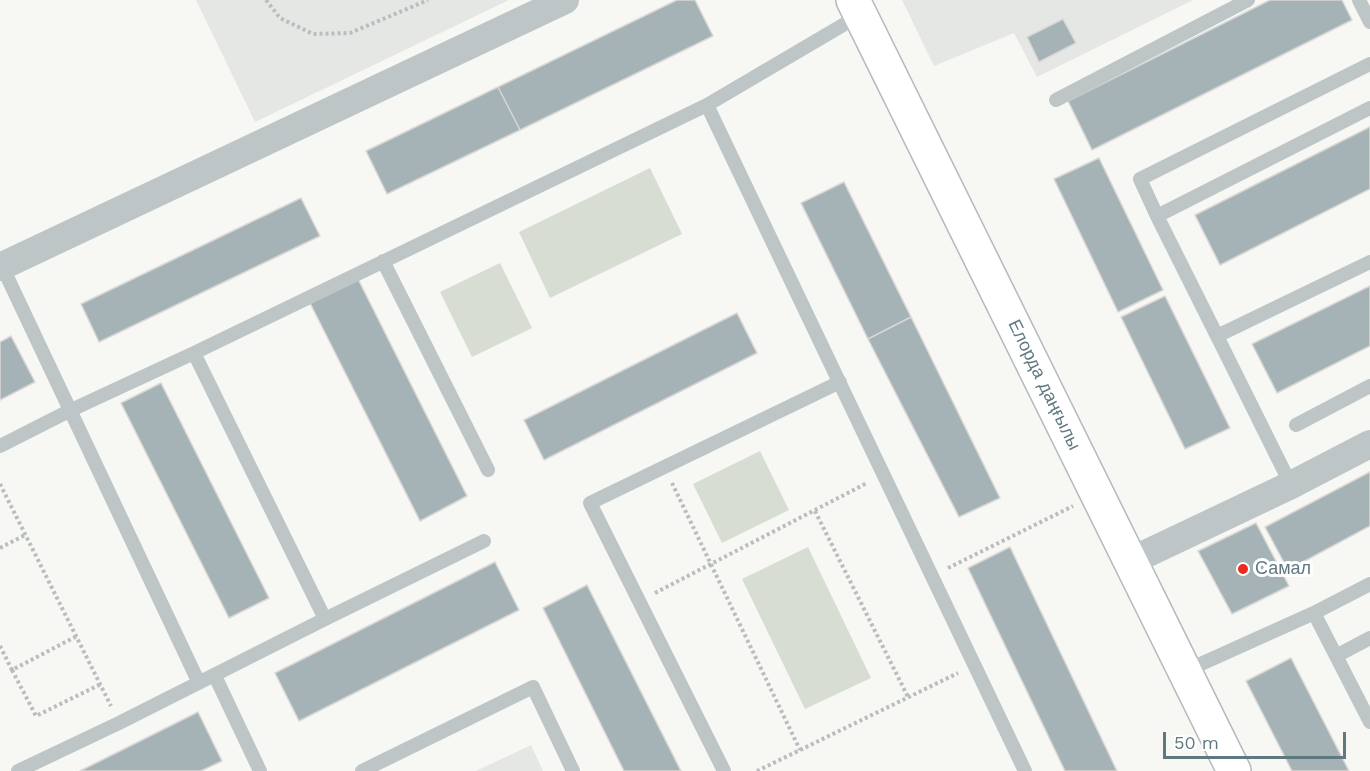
<!DOCTYPE html>
<html>
<head>
<meta charset="utf-8">
<style>
	body { margin:0 }
	#map { position:relative; width:1370px; height:771px; overflow:hidden; background:#f7f7f4; font-family:"Work Sans",sans-serif }
	canvas { display:block }
	.scale { position:absolute; left:1163px; top:732px; width:183px; height:27px; box-sizing:border-box; border:3px solid #607981; border-top:0; padding-left:8px; font-size:18px; line-height:21px; white-space:nowrap; color:#607981; -webkit-text-stroke:4px #fff; paint-order:stroke }
</style>
</head>
<body>
<div id="map">
<canvas width="1370" height="771"></canvas>
<div class="scale">50 m</div>
</div>
<script>
const context = document.querySelector('canvas').getContext('2d');
context.lineJoin = 'round';
function paint(path, color) { context.fillStyle = color; context.fill(path, 'evenodd'); }
const toPath = rows => new Path2D(rows.map(r => 'M' + r).join(''));
function stroke(path, color, width, dash) { context.strokeStyle = color; context.lineWidth = width; context.lineCap = dash ? 'butt' : 'round'; context.setLineDash(dash || []); context.stroke(path); }
function write(font, color, halo, rows, align = 'center') {
  context.font = font + ' "Work Sans",sans-serif'; context.lineWidth = 6; context.setLineDash([]); context.textBaseline = 'middle'; context.strokeStyle = halo; context.fillStyle = color; for (const [text, x, y, turn = 0] of rows) {
    context.save(); context.translate(x, y); context.rotate((+turn || 0) * Math.PI / 180); context.textAlign = isNaN(turn) ? turn : align; if (halo) context.strokeText(text, 0, 0); context.fillText(text, 0, 0); context.restore();
  }
}
const built = toPath([
	[196,0,509,0,255,122],
	[902,0,1193,0,1037,77,1014,33,934,66],
	[531,745,543,771,476,771]
]);
const green = toPath([
	[650,168,682,234,550,298,519,232],
	[500,263,532,328,472,357,440,292],
	[760,451,789,510,722,543,693,484],
	[808,547,871,678,805,709,742,579]
]);
const building = toPath([
	[677,0,695,0,713,36,520,130,498,87,677,0],
	[1270,0,1342,0,1352,20,1092,150,1068,101,1270,0],
	[1063,19,1076,43,1039,62,1027,37,1063,19],
	[498,87,520,130,387,194,366,151,498,87],
	[1370,127,1370,189,1220,265,1195,215,1370,127],
	[1099,158,1163,290,1118,312,1054,179,1099,158],
	[844,182,911,317,868,339,801,203,844,182],
	[301,198,320,236,99,342,81,304,301,198],
	[358,279,467,496,420,521,310,303,358,279],
	[1370,286,1370,346,1277,393,1252,344,1370,286],
	[1165,296,1230,428,1185,449,1121,317,1165,296],
	[737,313,757,353,544,460,524,420,737,313],
	[911,317,1000,498,959,517,868,339,911,317],
	[11,336,35,382,0,400,0,342,11,336],
	[161,383,269,598,229,618,121,403,161,383],
	[1370,472,1370,526,1288,570,1265,527,1370,472],
	[1256,523,1289,586,1232,614,1198,551,1256,523],
	[1010,547,1117,771,1065,771,968,568,1010,547],
	[495,562,519,610,299,721,275,673,495,562],
	[587,585,681,771,624,771,543,608,587,585],
	[1291,658,1349,771,1292,771,1246,681,1291,658],
	[198,712,222,761,201,771,80,771,198,712]
]);
const path = toPath([
	[266,0,280,18,313,34,350,33,428,0],
	[672,483,800,750],
	[0,484,111,706],
	[815,511,908,697],
	[0,548,25,535],
	[948,568,1073,506],
	[655,593,867,483],
	[0,646,12,670,77,636],
	[12,670,36,716,101,684],
	[757,771,958,673]
]);
const lane = toPath([
	[1359,0,1370,22],
	[1056,100,1248,0],
	[707,105,1025,771],
	[1157,216,1140,179,1370,64],
	[383,261,488,470],
	[2,266,199,683],
	[1217,336,1157,216,1370,108],
	[194,353,325,619],
	[1296,425,1370,386],
	[0,446,69,411,194,353,707,105,860,15],
	[1291,485,1217,336,1370,262],
	[1314,613,1370,584],
	[1336,656,1370,638],
	[1183,672,1314,613,1370,722],
	[215,676,260,771],
	[18,771,119,723,325,619,484,541],
	[362,771,533,687,573,771],
	[724,771,590,503,840,382]
]);
const street = toPath([
	[0,267,565,0],
	[1131,561,1291,485,1370,444]
]);
const secondary = toPath([
	[853,0,1234,771]
]);
const markers = [
	[1243,569,6,"#ee291d"]
];
const streetNames = [
	["Елорда даңғылы",1044,385,64]
];
const poiNames = [
	["Самал",1255,569]
];
paint(built, '#e5e7e5');
paint(green, '#d8ddd3');
paint(building, '#a6b3b6');
stroke(building, '#d9d8d6', 1.5);
stroke(secondary, '#b2bbbe', 36);
stroke(path, '#b8bdbf', 4, [3, 3]);
stroke(lane, '#bdc5c7', 14);
stroke(street, '#bdc5c7', 28);
stroke(secondary, '#fff', 33);
for (const [x, y, r, color] of markers) { const dot = new Path2D(); dot.arc(x, y, r, 0, 2 * Math.PI); context.fillStyle = color; context.fill(dot); stroke(dot, '#fff', 2); }
write('18px', '#607981', '#fff', streetNames);
write('18px', '#607981', '#fff', poiNames, 'left');
</script>
</body>
</html>
